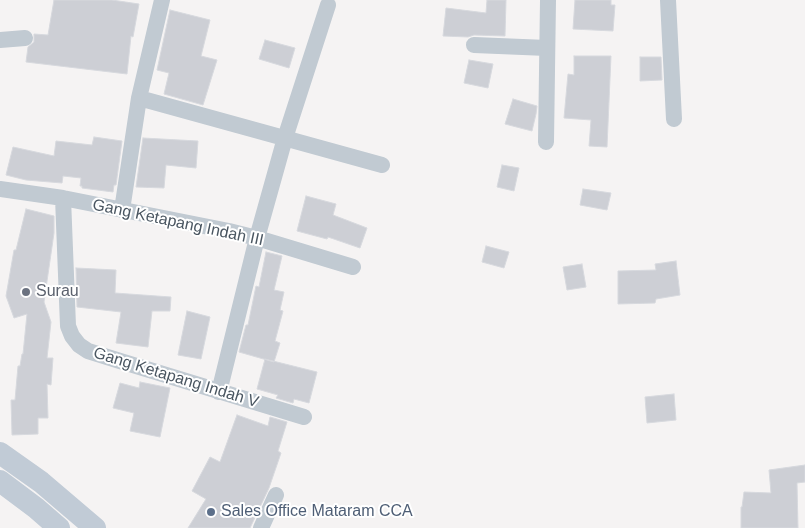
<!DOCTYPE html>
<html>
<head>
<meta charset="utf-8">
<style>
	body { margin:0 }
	canvas { display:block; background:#f5f3f3 }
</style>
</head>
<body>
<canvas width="805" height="528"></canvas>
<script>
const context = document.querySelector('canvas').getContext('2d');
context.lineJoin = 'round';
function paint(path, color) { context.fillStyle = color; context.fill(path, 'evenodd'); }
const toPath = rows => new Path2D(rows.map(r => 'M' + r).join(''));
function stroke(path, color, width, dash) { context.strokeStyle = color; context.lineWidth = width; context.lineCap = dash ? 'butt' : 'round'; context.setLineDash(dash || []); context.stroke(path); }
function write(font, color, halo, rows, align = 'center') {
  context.font = font + ' Helvetica,sans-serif'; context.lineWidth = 4; context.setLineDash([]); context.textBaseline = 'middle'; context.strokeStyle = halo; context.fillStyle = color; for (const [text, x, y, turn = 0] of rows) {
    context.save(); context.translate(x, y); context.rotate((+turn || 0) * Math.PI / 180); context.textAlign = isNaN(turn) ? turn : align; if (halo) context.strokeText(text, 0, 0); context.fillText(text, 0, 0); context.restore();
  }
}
const building = toPath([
	[54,0,112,0,139,4,133,37,131,36,127,74,26,62,28,47,34,42,34,34,48,35,54,0],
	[487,0,506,0,505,36,474,35,468,37,443,36,446,8,486,13,487,0],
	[575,0,611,0,611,5,615,5,613,31,573,29,575,0],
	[170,10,210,20,201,56,217,60,203,105,164,94,169,73,157,70,170,10],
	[265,40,295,48,289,68,259,59,265,40],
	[574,56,611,56,607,147,589,146,591,120,564,118,568,74,574,75,574,56],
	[640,57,661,57,662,80,640,81,640,57],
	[469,60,493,64,488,88,464,83,469,60],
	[513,99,537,106,536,114,532,131,505,124,513,99],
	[94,137,122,141,116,185,114,185,113,192,82,188,82,186,80,186,81,178,63,176,62,183,26,180,6,175,13,147,54,156,56,141,92,145,94,137],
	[143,138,198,141,196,168,166,165,164,188,136,187,143,138],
	[502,165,519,168,514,191,497,187,502,165],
	[583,189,611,193,607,210,580,205,583,189],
	[306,196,336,204,333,215,367,228,360,248,328,237,327,239,297,231,306,196],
	[26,209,54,216,54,233,44,302,51,322,47,358,53,358,51,385,47,384,48,418,38,418,38,434,12,435,11,400,15,400,18,366,20,366,22,354,23,354,27,314,14,318,6,296,14,250,16,250,26,209],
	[486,246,509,252,504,268,482,262,486,246],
	[266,252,282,256,274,290,284,292,280,310,283,311,275,341,280,343,274,362,239,352,246,325,248,325,256,286,259,287,266,252],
	[676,261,680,295,656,299,655,303,618,304,618,271,656,270,655,264,676,261],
	[582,264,586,287,567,290,563,267,582,264],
	[76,268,116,270,115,293,171,297,170,311,152,311,148,347,116,343,121,312,77,307,76,268],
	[187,311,210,317,201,359,178,355,187,311],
	[265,359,317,372,309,403,294,399,293,403,276,398,278,395,257,389,265,359],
	[140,382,170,388,160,437,130,431,134,413,113,408,120,383,139,388,140,382],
	[674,394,676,420,647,423,645,397,674,394],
	[237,415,268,426,270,417,287,422,278,451,281,453,269,488,250,528,188,528,206,499,192,491,210,457,220,462,237,415],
	[805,465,805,482,797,483,798,528,741,528,741,507,742,507,744,492,771,493,769,470,805,465]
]);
const street = toPath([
	[668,0,674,119],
	[0,40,25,38],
	[474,45,547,48],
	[139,98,382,165],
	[546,142,548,0],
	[0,189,63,198,229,231,257,238,353,267],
	[63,198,68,326,72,336,79,345,88,351,120,361,304,417],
	[122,210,139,98,162,0],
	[219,392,257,238,285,138,328,5],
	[261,528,276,495]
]);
const secondary = toPath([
	[0,453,41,482,95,528],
	[0,481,36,508,59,528]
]);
const markers = [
	[26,292,5,"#6b7280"],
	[211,512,5,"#5c6f8a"]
];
const streetNames = [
	["Gang Ketapang Indah III",178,223,12],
	["Gang Ketapang Indah V",176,378,17]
];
const worshipNames = [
	["Surau",36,292]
];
const serviceNames = [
	["Sales Office Mataram CCA",221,512]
];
paint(building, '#cdcfd5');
stroke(building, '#d7d9de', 1);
stroke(street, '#c1cad2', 16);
stroke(secondary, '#c1cbd6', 22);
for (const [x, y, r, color] of markers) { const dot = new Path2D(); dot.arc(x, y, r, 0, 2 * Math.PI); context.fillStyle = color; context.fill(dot); stroke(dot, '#fff', 2); }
write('16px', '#4a5661', '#fff', streetNames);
write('16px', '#5b616d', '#fff', worshipNames, 'left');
write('16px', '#4e5e75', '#fff', serviceNames, 'left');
</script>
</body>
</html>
